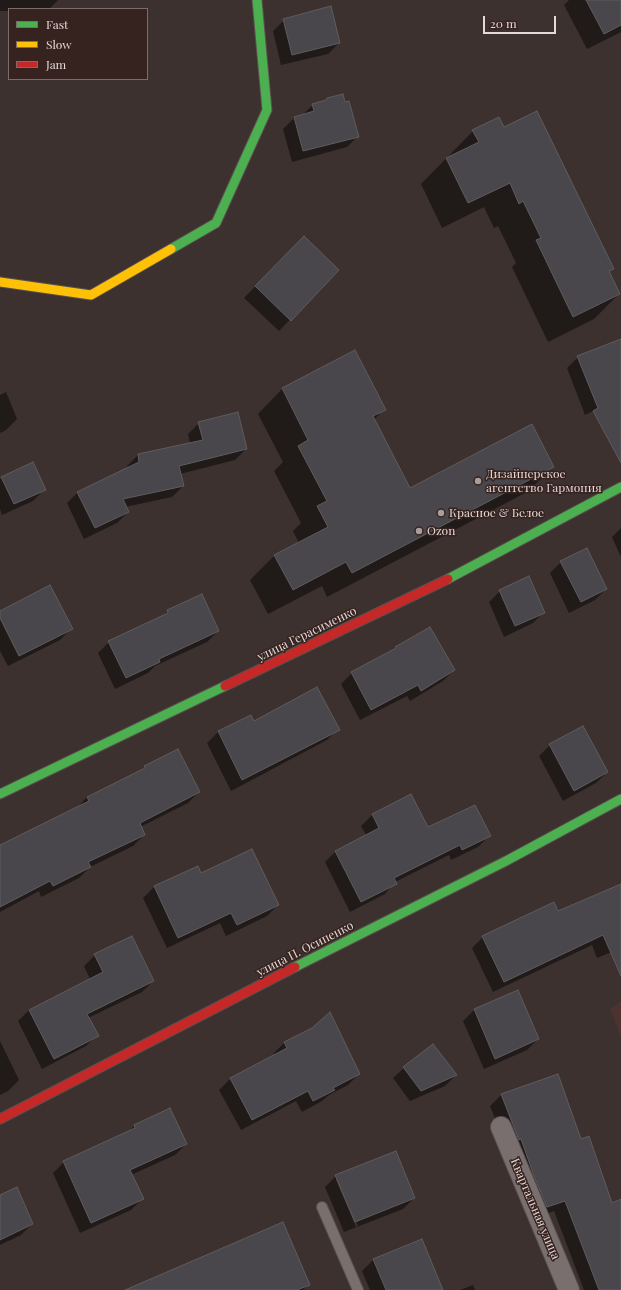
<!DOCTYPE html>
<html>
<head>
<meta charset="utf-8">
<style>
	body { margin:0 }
	#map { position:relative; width:621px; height:1290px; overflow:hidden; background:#3c312f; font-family:"Playfair Display",serif }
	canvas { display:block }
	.legend { position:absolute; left:8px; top:8px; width:140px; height:72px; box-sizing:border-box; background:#362320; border:1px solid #7c6b68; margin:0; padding:5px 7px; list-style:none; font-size:12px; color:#e5d8d5 }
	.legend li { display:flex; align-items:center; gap:8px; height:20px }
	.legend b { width:20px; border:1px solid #7c6b68 }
	.scale { position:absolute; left:483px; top:16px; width:73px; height:18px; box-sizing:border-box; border:2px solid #e5d8d5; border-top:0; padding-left:5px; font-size:12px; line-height:14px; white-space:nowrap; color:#e5d8d5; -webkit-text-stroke:3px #362320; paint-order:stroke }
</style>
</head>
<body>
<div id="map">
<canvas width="621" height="1290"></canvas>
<ul class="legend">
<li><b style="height:5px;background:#4caf50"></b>Fast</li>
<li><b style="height:5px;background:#ffc107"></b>Slow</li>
<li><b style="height:5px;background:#c62828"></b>Jam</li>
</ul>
<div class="scale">20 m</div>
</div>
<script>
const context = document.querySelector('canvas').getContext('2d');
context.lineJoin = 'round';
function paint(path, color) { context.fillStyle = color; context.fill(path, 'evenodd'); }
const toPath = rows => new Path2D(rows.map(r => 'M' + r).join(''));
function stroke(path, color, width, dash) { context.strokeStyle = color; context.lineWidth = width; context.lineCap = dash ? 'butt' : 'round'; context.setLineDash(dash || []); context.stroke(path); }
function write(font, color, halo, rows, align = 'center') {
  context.font = font + ' "Playfair Display",serif'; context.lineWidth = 3; context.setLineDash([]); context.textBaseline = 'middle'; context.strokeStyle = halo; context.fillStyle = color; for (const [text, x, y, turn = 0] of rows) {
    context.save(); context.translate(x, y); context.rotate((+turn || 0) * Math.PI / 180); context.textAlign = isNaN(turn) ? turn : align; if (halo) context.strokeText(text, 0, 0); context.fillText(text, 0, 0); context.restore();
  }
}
const built = toPath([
	[621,1001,621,1037,610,1009]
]);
const shadow = toPath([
	[0,0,58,0,49,9,9,9,9,11,0,11],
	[569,0,621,0,621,32,587,49,564,5],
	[284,20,339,43,328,54,281,65,273,31],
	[327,99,358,136,347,147,292,162,283,129,294,118,301,116,313,105,324,102],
	[504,129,612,268,609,272,619,294,594,319,548,342,512,267,516,263,498,226,494,228,484,207,442,228,421,184,473,131],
	[304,237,338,270,279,331,244,298],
	[621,345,621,398,585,415,567,368,578,357],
	[354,351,384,409,374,420,410,489,553,466,529,491,327,597,322,586,268,614,250,580,275,555,299,543,293,531,301,523,274,471,283,462,258,414,282,389],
	[6,392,17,419,6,430,0,433,0,395],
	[199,423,246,449,235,460,180,474,183,486,172,497,125,507,128,512,117,523,84,539,67,503,78,492,128,469,127,466,138,455,190,443,188,434],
	[2,477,44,490,33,501,2,515,0,509,0,479],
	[621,528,621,557,612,537],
	[561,562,606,589,595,600,569,613,550,573],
	[500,591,544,612,533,623,504,637,489,602],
	[168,611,218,631,207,642,155,666,148,673,115,689,98,653,109,642,162,617],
	[0,612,71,629,60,640,8,666,0,651],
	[429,628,454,670,443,681,410,701,407,696,360,720,341,684,352,673],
	[251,716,254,722,338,729,327,740,231,791,207,743,218,732],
	[550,745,607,772,596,783,563,801,539,756],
	[145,767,199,792,188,803,140,827,144,835,133,846,90,867,79,878,41,897,39,891,0,912,0,846,76,809,87,797,140,772],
	[410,795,428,829,489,836,478,847,451,860,449,855,395,882,385,894,350,912,325,862,336,851,366,835,361,826,372,815],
	[197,867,201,875,278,905,267,916,226,936,220,923,167,948,143,898,154,887],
	[621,886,621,948,597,958,592,945,493,992,472,948,483,937,558,913],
	[95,955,153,981,142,992,88,1018,97,1035,86,1046,42,1069,18,1021,29,1010,90,979,84,966],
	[517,991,538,1039,527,1050,484,1069,463,1021,474,1010],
	[312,1029,359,1074,348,1085,329,1095,322,1101,302,1112,296,1101,241,1130,219,1090,230,1079,274,1056,273,1054,284,1043],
	[0,1041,19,1080,8,1091,0,1095],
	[404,1068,456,1075,445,1086,410,1101,393,1078],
	[557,1075,580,1140,611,1204,621,1200,621,1290,584,1290,554,1211,536,1218,490,1106,501,1095],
	[134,1126,186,1144,175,1155,131,1175,142,1199,131,1210,80,1233,53,1173,64,1162,127,1133],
	[336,1176,414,1198,403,1209,344,1232,325,1187],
	[336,1180,339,1180,358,1226,356,1227],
	[0,1196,32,1224,21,1235,0,1245],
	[422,1240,442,1290,370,1290,362,1271,373,1260],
	[308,1285,303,1290,127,1290],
	[473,1285,475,1290,460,1290]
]);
const building = toPath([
	[586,0,621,0,621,25,604,34,586,0],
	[331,6,340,43,292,55,283,19,331,6],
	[343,94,345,102,349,101,359,137,303,151,294,117,314,111,312,104,326,100,327,98,343,94],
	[537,111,614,269,609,271,620,294,573,317,536,240,541,238,523,201,519,204,510,183,468,203,446,158,479,142,472,130,499,117,504,127,537,111],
	[304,236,339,270,291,321,255,286,304,236],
	[621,339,621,463,593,411,598,408,577,356,621,339],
	[355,350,386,410,373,416,410,488,532,424,554,467,352,573,346,562,293,590,274,555,328,527,317,506,327,501,298,446,308,440,282,388,355,350],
	[238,412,247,449,179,466,184,486,123,499,129,512,95,528,77,492,139,462,138,454,203,440,198,422,238,412],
	[33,462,46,490,14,504,1,477,33,462],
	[587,548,607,589,581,602,560,561,587,548],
	[529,576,545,613,515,626,499,590,529,576],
	[50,585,73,629,19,656,0,618,0,611,50,585],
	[202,594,219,631,159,659,160,662,126,678,108,641,168,613,167,610,202,594],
	[430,627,455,670,421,691,418,685,371,710,351,672,396,648,395,647,430,627],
	[317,687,340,730,242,780,218,731,251,715,254,721,317,687],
	[583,726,608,772,574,791,549,744,583,726],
	[178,749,200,792,140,823,145,835,88,862,91,867,53,886,50,881,0,907,0,845,89,801,87,797,145,768,144,766,178,749],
	[411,794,428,827,475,805,491,836,462,850,460,845,394,878,397,884,361,902,335,851,379,828,372,814,411,794],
	[252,849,279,905,237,925,231,913,178,938,154,886,198,866,201,873,252,849],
	[621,884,621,976,603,935,504,982,482,936,554,902,558,911,621,884],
	[132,936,154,981,87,1014,99,1036,54,1059,29,1010,103,972,94,954,132,936],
	[518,990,539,1039,495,1059,474,1009,518,990],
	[330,1012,360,1074,333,1088,335,1090,313,1101,308,1091,252,1120,230,1078,287,1048,284,1042,312,1028,330,1012],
	[433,1044,457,1075,421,1091,403,1067,433,1044],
	[558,1074,581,1139,589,1136,612,1203,621,1199,621,1290,599,1290,565,1201,547,1207,534,1176,521,1139,519,1140,501,1094,558,1074],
	[170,1108,187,1144,130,1170,144,1199,91,1223,63,1161,135,1128,134,1125,170,1108],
	[396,1151,415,1198,355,1222,335,1175,396,1151],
	[17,1187,33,1224,0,1240,0,1195,17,1187],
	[283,1222,310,1285,297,1290,125,1290,283,1222],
	[422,1239,443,1290,386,1290,373,1259,422,1239]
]);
const lane = toPath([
	[322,1207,358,1290]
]);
const street = toPath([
	[501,1127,569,1290]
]);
const fast = toPath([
	[171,249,216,223,267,110,257,0],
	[448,579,621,487],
	[0,794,225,686],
	[295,967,506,861,621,799]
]);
const slow = toPath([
	[0,282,91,295,171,249]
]);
const jam = toPath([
	[225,686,448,579],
	[0,1119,295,967]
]);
const markers = [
	[478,481,4,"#aa9e9b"],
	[441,513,4,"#aa9e9b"],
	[419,531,4,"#aa9e9b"]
];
const poiNames = [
	["Дизайнерское",486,474],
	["агентство Гармония",486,488],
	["Красное & Белое",449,513],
	["Ozon",427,531]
];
const streetNames = [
	["улица Герасименко",307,634,-26],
	["улица П. Осипенко",305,949,-27],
	["Квартальная улица",535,1209,67]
];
paint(built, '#4c332f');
paint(shadow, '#0007');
paint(building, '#4a474c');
stroke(building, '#5f5c5e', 1);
stroke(lane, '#594f4e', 12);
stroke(street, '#594f4e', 22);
stroke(fast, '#594f4e', 11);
stroke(slow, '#594f4e', 11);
stroke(jam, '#594f4e', 11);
stroke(lane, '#786f6e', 10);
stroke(street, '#786f6e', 20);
stroke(fast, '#4caf50', 9);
stroke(slow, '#ffc107', 9);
stroke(jam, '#c62828', 9);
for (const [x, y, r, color] of markers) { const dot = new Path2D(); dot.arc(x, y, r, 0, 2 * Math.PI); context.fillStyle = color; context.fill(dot); stroke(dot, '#362320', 1.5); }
write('12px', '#e5d8d5', '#362320', poiNames, 'left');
write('12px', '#e5d8d5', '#362320', streetNames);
</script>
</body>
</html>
